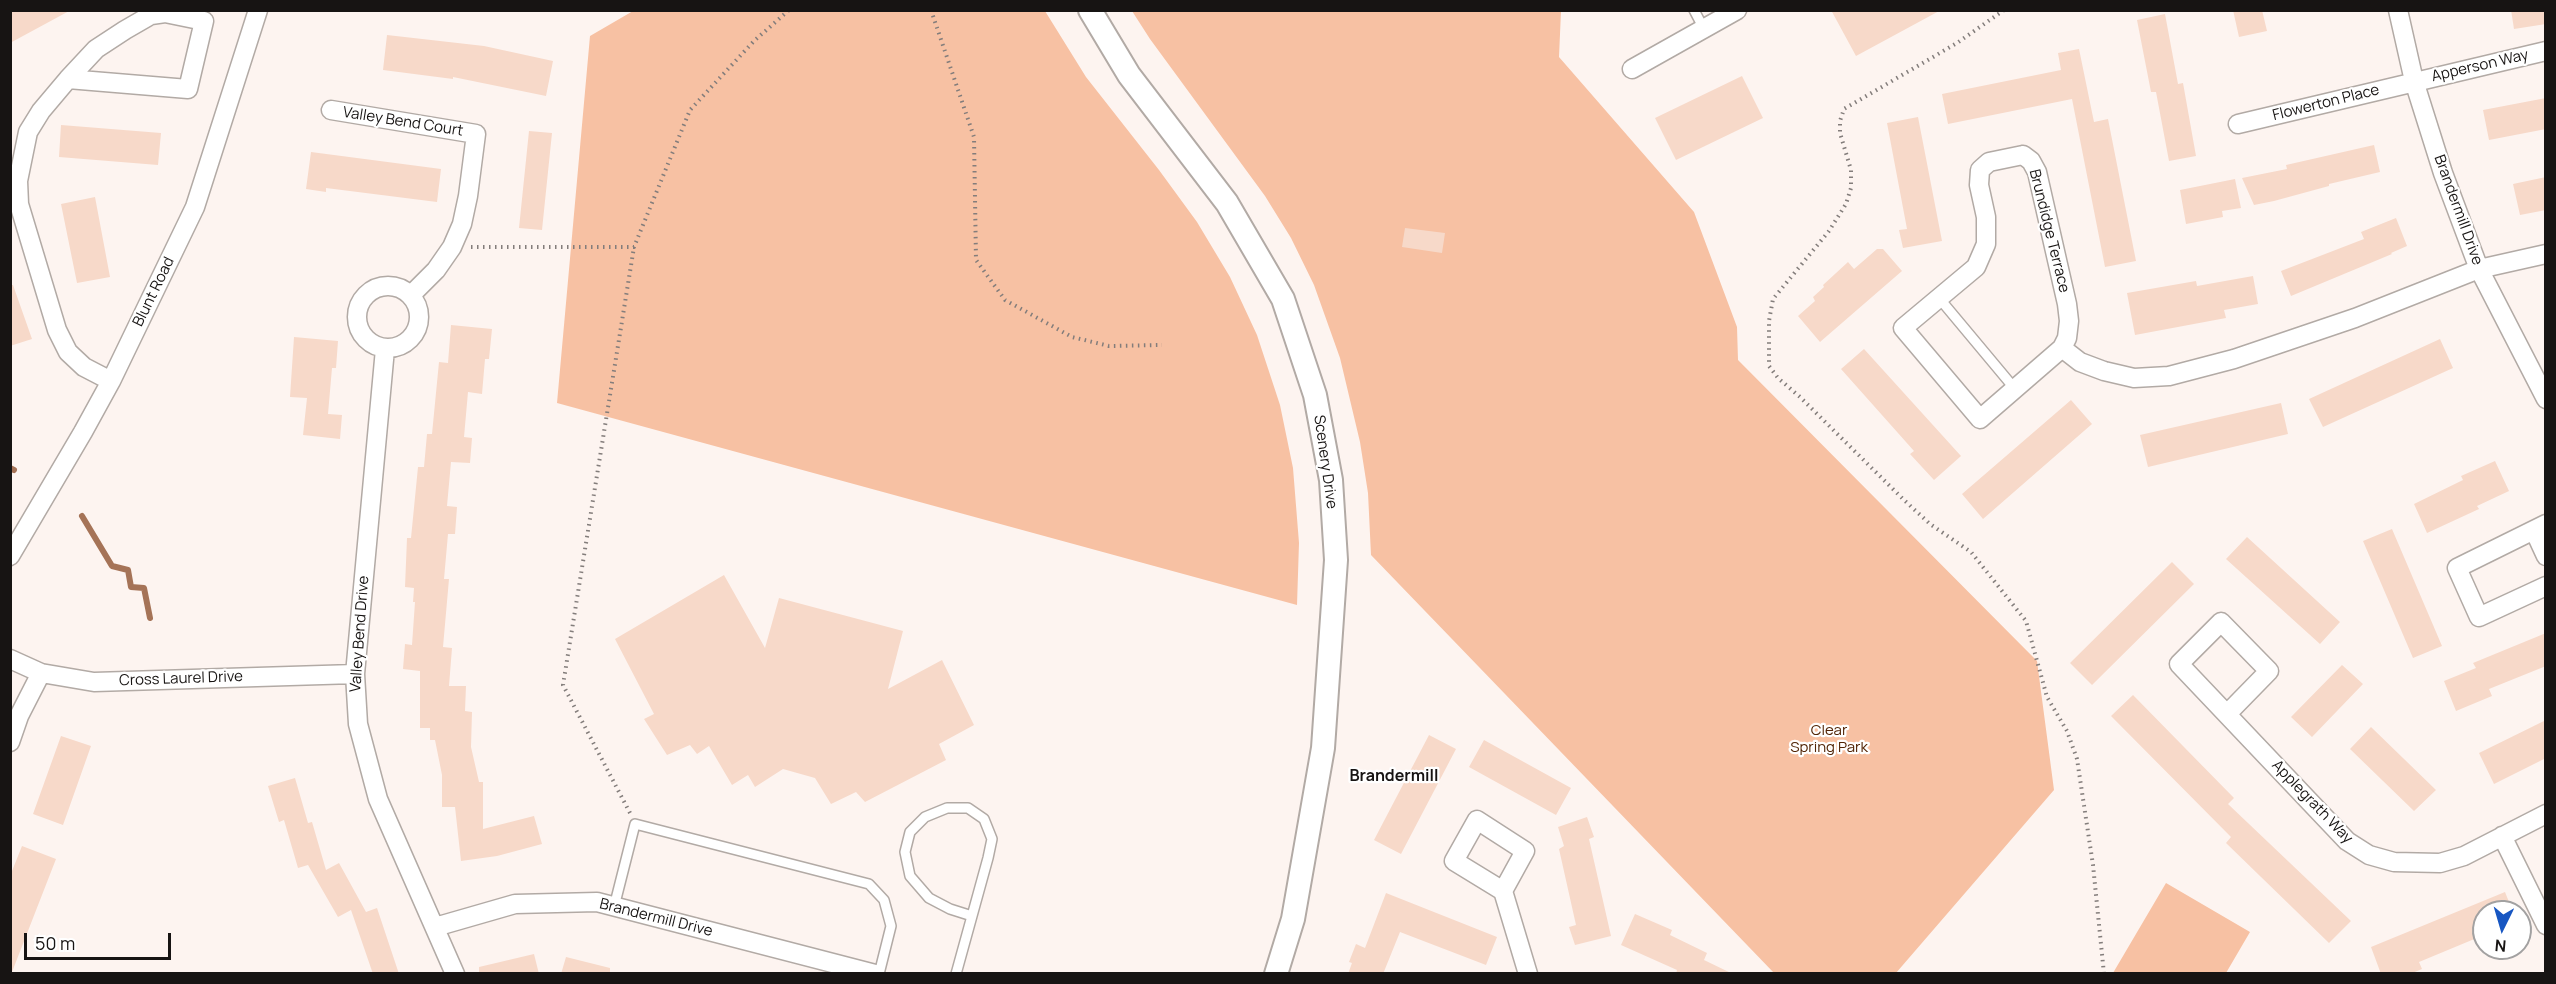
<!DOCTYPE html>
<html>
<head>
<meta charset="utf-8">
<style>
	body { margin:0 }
	#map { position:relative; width:2556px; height:984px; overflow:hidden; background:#fdf4f0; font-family:Manrope,sans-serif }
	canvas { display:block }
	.frame { position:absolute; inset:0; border:12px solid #171413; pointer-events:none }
	.north { position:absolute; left:2472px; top:900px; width:60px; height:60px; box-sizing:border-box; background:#fff; border:2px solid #a2a1a1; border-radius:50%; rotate:185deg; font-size:16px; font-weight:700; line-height:24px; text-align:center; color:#171413 }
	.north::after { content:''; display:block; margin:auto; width:21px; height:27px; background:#1756c2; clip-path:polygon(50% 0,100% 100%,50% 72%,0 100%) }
	.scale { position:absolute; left:24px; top:933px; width:147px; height:27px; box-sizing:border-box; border:3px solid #171413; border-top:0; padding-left:8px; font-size:18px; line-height:21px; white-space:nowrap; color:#171413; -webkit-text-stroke:4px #fff; paint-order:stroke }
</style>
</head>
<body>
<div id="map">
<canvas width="2556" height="984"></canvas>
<div class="frame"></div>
<div class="north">N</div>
<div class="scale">50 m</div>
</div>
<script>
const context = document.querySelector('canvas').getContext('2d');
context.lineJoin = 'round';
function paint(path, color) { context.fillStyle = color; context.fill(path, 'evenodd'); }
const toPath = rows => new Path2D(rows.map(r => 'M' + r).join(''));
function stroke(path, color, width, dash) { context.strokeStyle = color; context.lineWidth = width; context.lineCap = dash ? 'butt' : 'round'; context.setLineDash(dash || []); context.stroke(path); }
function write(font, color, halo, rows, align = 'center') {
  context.font = font + ' Manrope,sans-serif'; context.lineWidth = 4.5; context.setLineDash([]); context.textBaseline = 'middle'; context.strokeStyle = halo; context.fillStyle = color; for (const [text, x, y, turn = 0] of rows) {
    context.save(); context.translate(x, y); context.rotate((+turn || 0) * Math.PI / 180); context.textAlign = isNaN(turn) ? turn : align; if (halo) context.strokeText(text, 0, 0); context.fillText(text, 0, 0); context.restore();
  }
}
const green = toPath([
	[633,11,1045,11,1086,77,1159,170,1197,222,1230,277,1257,335,1280,405,1293,468,1299,543,1297,605,557,403,590,36],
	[1132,11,1561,11,1559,57,1694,212,1737,327,1738,360,2037,661,2054,790,1896,973,1774,973,1371,555,1368,493,1360,442,1340,358,1314,285,1291,238,1265,196,1150,39],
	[2166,883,2250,932,2226,973,2113,973]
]);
const stream = toPath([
	[10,468,14,470],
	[82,516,112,566,128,570,131,587,144,588,150,618]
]);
const building = toPath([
	[10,10,71,10,10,43],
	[1831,10,1941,10,1856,56],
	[2233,10,2262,10,2267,31,2239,37],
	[2511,10,2546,10,2546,24,2514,29],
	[2165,14,2178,84,2183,83,2196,156,2169,161,2156,92,2151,92,2137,20],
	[387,35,484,46,553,61,546,96,453,77,453,79,383,70],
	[2079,49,2094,122,2108,119,2136,261,2105,267,2072,99,1948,124,1942,94,2061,70,2058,53],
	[1742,76,1763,118,1676,160,1655,118],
	[2546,98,2546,129,2489,140,2483,110],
	[1918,117,1942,241,1903,248,1899,230,1907,229,1887,123],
	[61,125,161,133,158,165,59,157],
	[529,131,552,133,542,230,519,228],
	[2374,145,2380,172,2329,184,2329,186,2274,201,2254,205,2242,178,2287,169,2286,165],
	[311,152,441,169,437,202,326,188,326,192,306,189],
	[2546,177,2546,210,2520,215,2513,184],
	[2235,179,2241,208,2222,211,2223,217,2186,224,2180,190],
	[95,197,110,277,77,283,61,204],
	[2396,218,2407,246,2391,253,2392,254,2291,296,2281,271,2364,239,2361,232],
	[1405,228,1445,233,1442,253,1402,247],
	[1877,249,1883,249,1902,271,1820,342,1798,316,1815,301,1813,297,1824,287,1823,285,1848,262,1854,269],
	[2253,276,2258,304,2224,310,2226,318,2135,335,2127,293,2196,281,2197,286],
	[10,285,13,285,32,339,10,346],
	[451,325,492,329,489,359,485,359,482,394,468,392,464,437,472,438,470,463,451,462,447,506,457,507,455,534,448,534,444,579,449,579,443,647,452,648,449,686,466,686,465,711,472,712,471,747,479,782,483,782,483,829,534,816,542,844,497,856,461,861,455,807,442,807,442,775,435,740,430,740,430,728,420,728,420,671,403,669,405,644,412,645,415,602,413,602,414,588,405,587,407,538,411,538,418,467,424,467,427,434,432,434,439,362,448,363],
	[294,337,338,341,336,368,332,368,328,414,342,415,340,439,303,435,307,398,290,397],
	[2440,339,2453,368,2323,427,2309,399],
	[1864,349,1961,456,1934,480,1910,454,1914,451,1841,369],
	[2071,400,2092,424,1983,519,1962,494],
	[2281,403,2288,434,2148,467,2140,435],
	[2495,461,2509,491,2477,506,2479,509,2427,533,2414,504,2463,480,2461,476],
	[2392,529,2442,646,2413,658,2363,541],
	[2247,537,2340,622,2320,644,2226,559],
	[2172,562,2194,584,2092,685,2070,663],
	[724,575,765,648,779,598,903,631,888,689,942,660,974,725,939,744,946,760,865,802,856,792,831,804,815,778,783,769,755,787,748,775,732,785,709,746,697,754,690,745,667,755,644,719,654,714,615,639],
	[2546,633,2546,666,2489,689,2492,696,2456,711,2444,681,2476,668,2473,663],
	[2342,665,2363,684,2312,737,2291,717],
	[2133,695,2234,798,2228,804,2351,921,2329,943,2226,843,2231,837,2111,716],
	[2546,720,2546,758,2494,784,2479,753],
	[2371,727,2436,790,2414,811,2350,749],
	[1429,735,1456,749,1401,854,1374,840],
	[61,736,91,746,63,825,33,814],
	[1484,740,1571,788,1556,815,1469,767],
	[295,778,308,823,312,822,326,870,339,863,366,912,377,908,399,974,373,974,351,910,338,917,308,865,298,868,284,820,279,822,268,786],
	[1587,817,1594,837,1589,839,1611,936,1575,945,1569,927,1576,925,1559,849,1564,846,1558,827],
	[22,846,56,859,12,972,10,876],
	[2505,892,2513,912,2484,912,2484,935,2419,962,2422,969,2410,974,2381,974,2371,947],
	[1386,893,1497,937,1486,965,1400,932,1383,974,1348,974,1352,963,1349,962,1356,944,1365,948],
	[1635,914,1672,930,1670,935,1707,953,1704,960,1733,974,1676,974,1677,970,1621,945],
	[534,954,539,974,479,974,479,967],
	[566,957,610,968,610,974,561,974]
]);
const path = toPath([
	[931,10,974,137,976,260,1005,300,1072,337,1109,346,1162,345],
	[2004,10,1957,43,1844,109,1840,121,1840,133,1851,170,1851,188,1846,204,1829,231,1773,299,1769,321,1769,366,1778,378,1800,397,1904,500,1930,524,1971,552,2026,621,2047,697,2067,731,2077,759,2093,865,2104,974],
	[471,247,634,247,690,110,754,41,789,10],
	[630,813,563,685,634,247]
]);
const service = toPath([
	[1694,10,1704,29],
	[1939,298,2015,389],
	[614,907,635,824,869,884,884,900,891,926,879,974],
	[956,974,988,858,992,839,984,819,968,808,947,808,925,817,910,832,905,852,910,876,929,898,950,909,972,916]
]);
const minor = toPath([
	[2398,10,2414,81,2443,173,2479,269,2546,399],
	[1632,69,1737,10],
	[68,79,188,89,204,21,165,13,151,15,125,30,96,49,68,79,41,111,28,132,18,181,19,204,57,330,68,352,84,367,111,381],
	[331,110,476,134,468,196,462,224,452,247,436,270,411,295],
	[2238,124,2546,51],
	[2023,155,2031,161,2037,172,2067,304,2069,321,2067,338,2062,348,1980,419,1903,328,1976,267,1986,244,1986,217,1979,185,1980,170,1989,162,2023,155],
	'357 317a31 31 0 1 1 62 0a31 31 0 1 1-62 0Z',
	[2062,348,2080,362,2104,371,2134,378,2169,376,2234,359,2355,318,2479,269,2546,254],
	[385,349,355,674,358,724,378,799,455,974],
	[2546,524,2457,568,2479,617,2546,586],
	[2534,530,2546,556],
	[10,556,83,432,111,381,195,207,258,10],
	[10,659,41,673,94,682,355,674],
	[2227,714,2269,671,2221,622,2179,664,2347,841,2369,855,2394,862,2440,863,2464,856,2546,814],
	[10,742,19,716,41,673],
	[2502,836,2546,925],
	[1503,891,1525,851,1477,820,1454,861,1503,891,1528,974],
	[435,927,515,904,597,902,875,974]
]);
const tertiary = toPath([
	[1090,10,1129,75,1227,203,1283,299,1315,395,1331,480,1336,560,1323,748,1293,919,1276,974]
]);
const streetNames = [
	["Apperson Way",2480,66,-13],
	["Flowerton Place",2326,103,-14],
	["Valley Bend Court",403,122,9],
	["Brandermill Drive",2458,210,70],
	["Brundidge Terrace",2049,231,76],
	["Blunt Road",154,292,-64],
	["Scenery Drive",1325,462,82],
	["Valley Bend Drive",360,634,-86],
	["Cross Laurel Drive",181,679,-2],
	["Applegrath Way",2312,802,46],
	["Brandermill Drive",656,918,14]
];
const parkNames = [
	["Clear",1829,731],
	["Spring Park",1829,748]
];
const neighbourhoodNames = [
	["Brandermill",1394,777]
];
paint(green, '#f7c1a3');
stroke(stream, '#a57357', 6);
paint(building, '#f7d9c9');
stroke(service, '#b2aaa5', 12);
stroke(minor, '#b2aaa5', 21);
stroke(tertiary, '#b2aaa5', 26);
stroke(path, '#837d7b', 4, [1.5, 4.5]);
stroke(service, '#fff', 9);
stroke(minor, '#fff', 18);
stroke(tertiary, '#fff', 22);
write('15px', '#171413', '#fff', streetNames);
write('15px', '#522506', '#fff', parkNames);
write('bold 16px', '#171413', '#fff', neighbourhoodNames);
</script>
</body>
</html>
